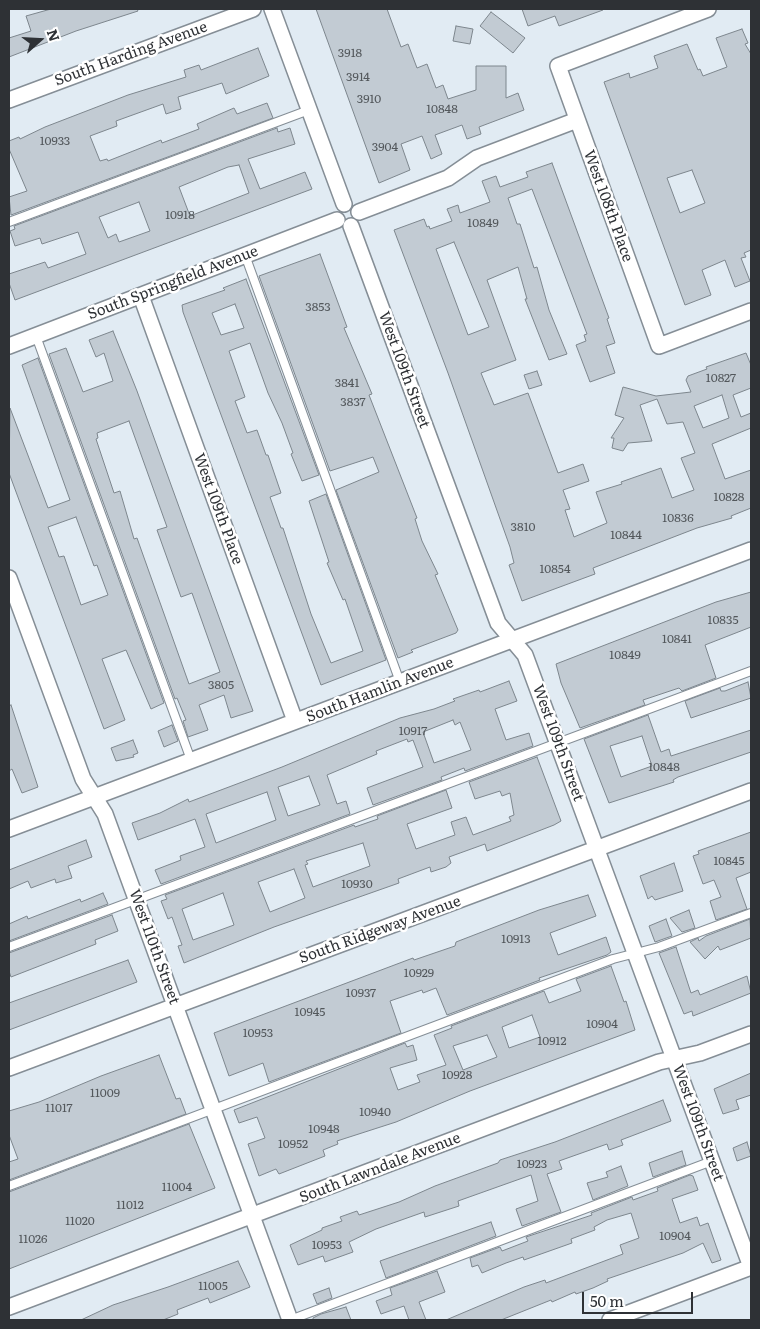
<!DOCTYPE html>
<html>
<head>
<meta charset="utf-8">
<style>
	body { margin:0 }
	#map { position:relative; width:760px; height:1329px; overflow:hidden; background:#e1ebf3; font-family:Literata,serif }
	canvas { display:block }
	.frame { position:absolute; inset:0; border:10px solid #2e3135; pointer-events:none }
	.north { position:absolute; left:15px; top:15px; width:50px; height:50px; -webkit-text-stroke:4px #fff; paint-order:stroke; rotate:71deg; font-size:14px; font-weight:700; line-height:20px; text-align:center; color:#2e3135 }
	.north::after { content:''; display:block; margin:auto; width:18px; height:22px; background:#2e3135; clip-path:polygon(50% 0,100% 100%,50% 72%,0 100%) }
	.scale { position:absolute; left:582px; top:1292px; width:111px; height:22px; box-sizing:border-box; border:2px solid #2e3135; border-top:0; padding-left:6px; font-size:15px; line-height:18px; white-space:nowrap; color:#2e3135; -webkit-text-stroke:4px #fff; paint-order:stroke }
</style>
</head>
<body>
<div id="map">
<canvas width="760" height="1329"></canvas>
<div class="frame"></div>
<div class="north">N</div>
<div class="scale">50 m</div>
</div>
<script>
const context = document.querySelector('canvas').getContext('2d');
context.lineJoin = 'round';
function paint(path, color) { context.fillStyle = color; context.fill(path, 'evenodd'); }
const toPath = rows => new Path2D(rows.map(r => 'M' + r).join(''));
function stroke(path, color, width, dash) { context.strokeStyle = color; context.lineWidth = width; context.lineCap = dash ? 'butt' : 'round'; context.setLineDash(dash || []); context.stroke(path); }
function write(font, color, halo, rows, align = 'center') {
  context.font = font + ' Literata,serif'; context.lineWidth = 5; context.setLineDash([]); context.textBaseline = 'middle'; context.strokeStyle = halo; context.fillStyle = color; for (const [text, x, y, turn = 0] of rows) {
    context.save(); context.translate(x, y); context.rotate((+turn || 0) * Math.PI / 180); context.textAlign = isNaN(turn) ? turn : align; if (halo) context.strokeText(text, 0, 0); context.fillText(text, 0, 0); context.restore();
  }
}
const building = toPath([
	[51,9,137,9,138,11,76,31,9,57,9,38,31,31,26,16,51,9],
	[316,9,387,9,401,47,408,44,417,68,427,64,436,88,443,85,448,99,476,90,476,66,506,66,506,98,518,93,524,110,479,127,481,134,467,139,462,125,435,135,442,154,431,159,422,136,401,144,410,170,379,183,316,9],
	[522,9,603,9,603,10,559,26,555,16,528,26,522,9],
	[491,12,525,38,513,53,480,26,491,12],
	[456,26,473,29,470,44,453,41,456,26],
	[742,29,748,43,745,44,751,54,751,250,744,253,746,257,741,258,750,281,735,287,725,260,702,270,711,295,685,305,604,82,629,73,630,78,658,68,654,56,687,44,698,70,700,69,703,76,727,67,716,38,742,29],
	[692,170,705,203,680,213,667,178,692,170],
	[258,48,269,76,226,94,222,83,178,97,181,109,166,114,163,104,116,121,117,126,90,136,100,161,107,159,108,161,161,140,162,143,199,129,197,124,234,108,237,114,267,103,273,118,11,215,9,197,27,191,9,149,9,141,19,137,20,139,45,127,128,95,186,77,184,70,199,65,201,70,258,48],
	[277,128,278,132,290,128,295,144,248,159,260,189,305,172,312,189,15,300,9,283,9,274,45,262,48,268,86,254,78,232,42,244,40,238,15,246,10,231,15,229,14,226,277,128],
	[239,165,249,193,190,216,179,187,228,167,239,165],
	[139,202,150,231,119,242,116,234,108,238,99,217,139,202],
	[552,163,609,318,607,319,615,343,606,346,615,373,590,382,576,345,586,341,584,335,587,334,532,189,508,198,517,224,520,224,534,268,537,267,549,310,567,354,549,360,525,299,527,299,518,267,487,280,516,360,481,373,494,405,528,393,558,473,583,464,589,481,563,490,570,509,565,510,574,537,607,523,596,492,622,484,621,482,661,468,672,498,694,490,681,458,695,453,683,422,667,424,657,399,640,405,652,441,628,443,623,451,612,448,614,438,611,438,624,418,615,415,623,387,656,396,691,392,686,380,688,376,707,369,706,367,746,353,751,365,751,388,733,395,741,417,751,413,751,428,712,444,725,479,751,470,751,508,731,516,732,518,697,528,593,568,595,574,522,601,509,565,514,563,510,547,448,373,394,230,424,219,427,227,429,226,430,229,452,221,447,209,458,205,460,213,490,202,482,181,496,176,500,187,528,177,526,172,552,163],
	[454,242,489,327,468,335,436,249,454,242],
	[722,395,729,418,703,428,694,406,722,395],
	[320,254,347,327,344,328,372,394,369,395,417,518,415,519,422,541,438,574,435,575,458,630,456,633,411,650,413,652,398,658,336,490,379,472,373,457,330,471,259,276,320,254],
	[246,279,319,475,302,481,291,454,293,453,282,423,268,393,250,343,229,351,245,397,235,401,247,433,257,430,266,455,268,455,281,493,270,497,281,528,283,528,311,614,331,663,363,651,345,599,343,600,327,563,329,562,309,501,326,494,386,660,321,685,183,312,182,305,225,290,223,288,246,279],
	[235,304,244,328,221,335,212,313,235,304],
	[113,331,137,391,253,711,231,718,224,695,199,705,208,730,188,737,183,721,186,720,177,698,175,699,49,354,66,348,83,392,113,381,104,353,96,357,89,340,113,331],
	[129,421,167,527,157,530,181,597,192,593,220,672,189,684,137,538,134,539,120,491,114,493,96,439,98,438,97,433,129,421],
	[38,358,164,703,151,709,126,650,102,659,125,720,104,729,9,473,10,408,48,508,70,500,22,365,38,358],
	[76,517,94,566,97,565,108,595,81,605,64,556,59,557,48,527,76,517],
	[537,371,542,385,529,389,524,375,537,371],
	[751,592,751,627,705,645,716,678,682,691,679,688,643,700,645,705,580,728,561,683,556,664,716,602,751,592],
	[509,681,517,701,495,709,506,740,529,733,533,746,465,771,464,768,441,777,442,780,373,805,367,788,423,767,413,740,408,742,407,739,376,751,377,754,327,775,337,804,346,801,350,814,161,884,155,870,181,860,180,856,205,847,195,819,138,840,132,823,160,813,188,799,189,802,282,767,400,718,434,709,455,701,453,699,479,690,480,692,509,681],
	[453,720,455,725,460,722,471,750,434,763,423,732,453,720],
	[309,776,320,805,288,816,278,787,309,776],
	[267,792,276,820,216,843,206,814,267,792],
	[748,682,751,698,691,718,685,701,720,688,721,691,725,691,748,682],
	[11,705,38,787,22,793,12,769,9,771,9,706,11,705],
	[648,715,661,752,669,749,671,756,751,730,751,752,678,777,673,780,674,782,609,803,584,739,648,715],
	[642,736,652,766,621,777,610,746,642,736],
	[172,725,178,741,164,747,158,731,172,725],
	[133,740,138,753,133,755,134,757,116,761,111,748,133,740],
	[537,757,561,821,554,825,487,851,485,844,449,857,451,863,446,867,431,872,430,867,398,879,399,883,274,927,184,963,178,946,182,945,172,917,168,919,161,901,167,899,165,895,354,825,355,827,378,819,377,816,446,790,452,808,407,824,416,849,455,835,451,822,466,817,473,835,511,821,509,817,514,815,510,793,502,796,500,791,475,799,469,782,537,757],
	[363,843,370,866,313,887,305,865,308,864,306,861,363,843],
	[294,869,305,898,270,912,258,882,294,869],
	[223,893,234,925,193,940,182,909,223,893],
	[751,832,751,872,736,878,747,909,716,920,710,901,721,897,714,880,703,884,693,856,699,854,698,851,751,832],
	[86,840,92,857,68,866,72,878,56,883,55,879,31,888,28,881,9,889,9,870,86,840],
	[674,863,683,891,655,900,652,896,648,899,640,876,674,863],
	[103,893,108,904,9,941,9,924,27,916,28,919,80,899,81,902,103,893],
	[588,895,596,916,550,933,558,955,606,937,611,952,607,955,539,978,540,980,447,1015,436,988,423,993,422,990,390,1001,401,1033,269,1082,263,1063,229,1076,214,1033,413,958,414,960,455,946,456,942,539,910,588,895],
	[689,910,695,928,682,932,670,918,689,910],
	[112,915,118,931,95,940,96,944,11,977,9,971,9,953,112,915],
	[666,919,672,936,655,942,649,926,666,919],
	[750,919,751,938,720,950,718,946,705,959,690,942,698,938,699,941,706,936,750,919],
	[676,947,691,993,698,990,700,995,747,976,751,993,693,1016,692,1011,684,1014,659,953,676,947],
	[128,960,137,982,9,1030,9,1003,128,960],
	[611,966,624,1002,626,1001,635,1030,470,1091,396,1122,337,1141,338,1144,323,1150,325,1156,279,1174,276,1169,259,1176,248,1144,265,1138,257,1117,239,1123,234,1110,405,1043,407,1047,413,1045,417,1060,390,1068,398,1090,420,1082,417,1075,446,1065,434,1035,452,1028,451,1026,544,991,549,1003,581,991,576,979,611,966],
	[532,1015,540,1037,509,1048,502,1027,532,1015],
	[487,1035,497,1057,463,1070,453,1046,487,1035],
	[159,1055,176,1099,180,1098,186,1114,9,1180,9,1162,18,1159,9,1135,9,1111,39,1102,101,1076,159,1055],
	[751,1073,751,1095,736,1100,739,1109,723,1114,714,1089,751,1073],
	[663,1100,671,1121,621,1140,623,1145,609,1150,607,1144,559,1161,562,1169,547,1174,561,1212,522,1226,516,1209,538,1201,531,1175,458,1201,459,1206,425,1217,424,1212,376,1229,349,1242,353,1252,325,1262,323,1256,298,1265,290,1245,322,1230,322,1228,342,1221,340,1217,357,1211,359,1215,399,1202,435,1186,498,1163,500,1160,555,1142,663,1100],
	[189,1124,215,1188,9,1269,9,1192,189,1124],
	[747,1142,751,1156,737,1161,733,1148,747,1142],
	[682,1151,686,1165,653,1177,649,1163,682,1151],
	[621,1166,628,1186,593,1200,587,1183,608,1177,606,1172,621,1166],
	[690,1175,693,1176,698,1190,672,1199,680,1223,697,1217,700,1226,708,1223,721,1260,712,1263,703,1243,683,1253,607,1279,608,1281,593,1288,576,1294,575,1292,552,1302,551,1300,501,1320,446,1320,524,1287,545,1280,546,1283,623,1254,620,1245,639,1238,631,1213,607,1220,594,1227,595,1230,571,1239,572,1243,524,1260,523,1257,506,1263,482,1273,478,1265,472,1267,470,1258,500,1247,502,1251,528,1241,526,1237,592,1215,591,1213,632,1197,633,1200,658,1191,657,1188,690,1175],
	[491,1222,496,1236,386,1278,380,1261,491,1222],
	[238,1261,250,1287,210,1303,208,1298,177,1310,178,1314,163,1320,81,1320,113,1305,168,1287,238,1261],
	[437,1271,445,1292,419,1302,426,1320,409,1320,404,1306,381,1314,376,1301,392,1295,390,1288,437,1271],
	[329,1288,332,1298,317,1304,313,1294,329,1288],
	[346,1307,351,1320,313,1320,313,1318,321,1314,346,1307]
]);
const lane = toPath([
	[9,222,309,110],
	[245,255,400,682],
	[36,336,191,760],
	[9,947,751,671],
	[9,1186,613,959,659,947,751,913],
	[290,1320,712,1161]
]);
const street = toPath([
	[272,9,344,204],
	[708,9,558,66,659,346,751,311],
	[9,100,253,9],
	[359,212,448,178,477,158,577,120],
	[351,226,498,623,525,655,751,1267],
	[141,296,295,721],
	[9,346,337,220],
	[9,578,83,779,105,814,290,1320],
	[9,829,751,550],
	[9,1068,751,791],
	[9,1307,659,1062,700,1053,751,1034],
	[610,1320,751,1267]
]);
const numberNames = [
	["3918",350,53],
	["3914",358,77],
	["3910",369,99],
	["10848",442,109],
	["10933",55,141],
	["3904",385,147],
	["10918",180,215],
	["10849",483,223],
	["3853",318,307],
	["10827",721,378],
	["3841",347,383],
	["3837",353,402],
	["10828",729,497],
	["10836",678,518],
	["3810",523,527],
	["10844",626,535],
	["10854",555,569],
	["10835",723,620],
	["10841",677,639],
	["10849",625,655],
	["3805",221,685],
	["10917",413,731],
	["10848",664,767],
	["10845",729,861],
	["10930",357,884],
	["10913",516,939],
	["10929",419,973],
	["10937",361,993],
	["10945",310,1012],
	["10904",602,1024],
	["10953",258,1033],
	["10912",552,1041],
	["10928",457,1075],
	["11009",105,1093],
	["11017",59,1108],
	["10940",375,1112],
	["10948",324,1129],
	["10952",293,1144],
	["10923",532,1164],
	["11004",177,1187],
	["11012",130,1205],
	["11020",80,1221],
	["10904",675,1236],
	["11026",33,1239],
	["10953",327,1245],
	["11005",213,1286]
];
const streetNames = [
	["South Harding Avenue",131,54,-20],
	["West 108th Place",608,206,70],
	["South Springfield Avenue",173,283,-21],
	["West 109th Street",404,370,70],
	["West 109th Place",218,509,70],
	["South Hamlin Avenue",380,690,-21],
	["West 109th Street",558,743,70],
	["South Ridgeway Avenue",380,930,-20],
	["West 110th Street",154,947,70],
	["West 109th Street",698,1123,70],
	["South Lawndale Avenue",380,1168,-21]
];
paint(building, '#c2cbd3');
stroke(building, '#7d868d', 1);
stroke(lane, '#858e96', 10);
stroke(street, '#858e96', 18);
stroke(lane, '#fff', 8);
stroke(street, '#fff', 15);
write('12px', '#53585c', null, numberNames);
write('15px', '#2e3135', '#fff', streetNames);
</script>
</body>
</html>
